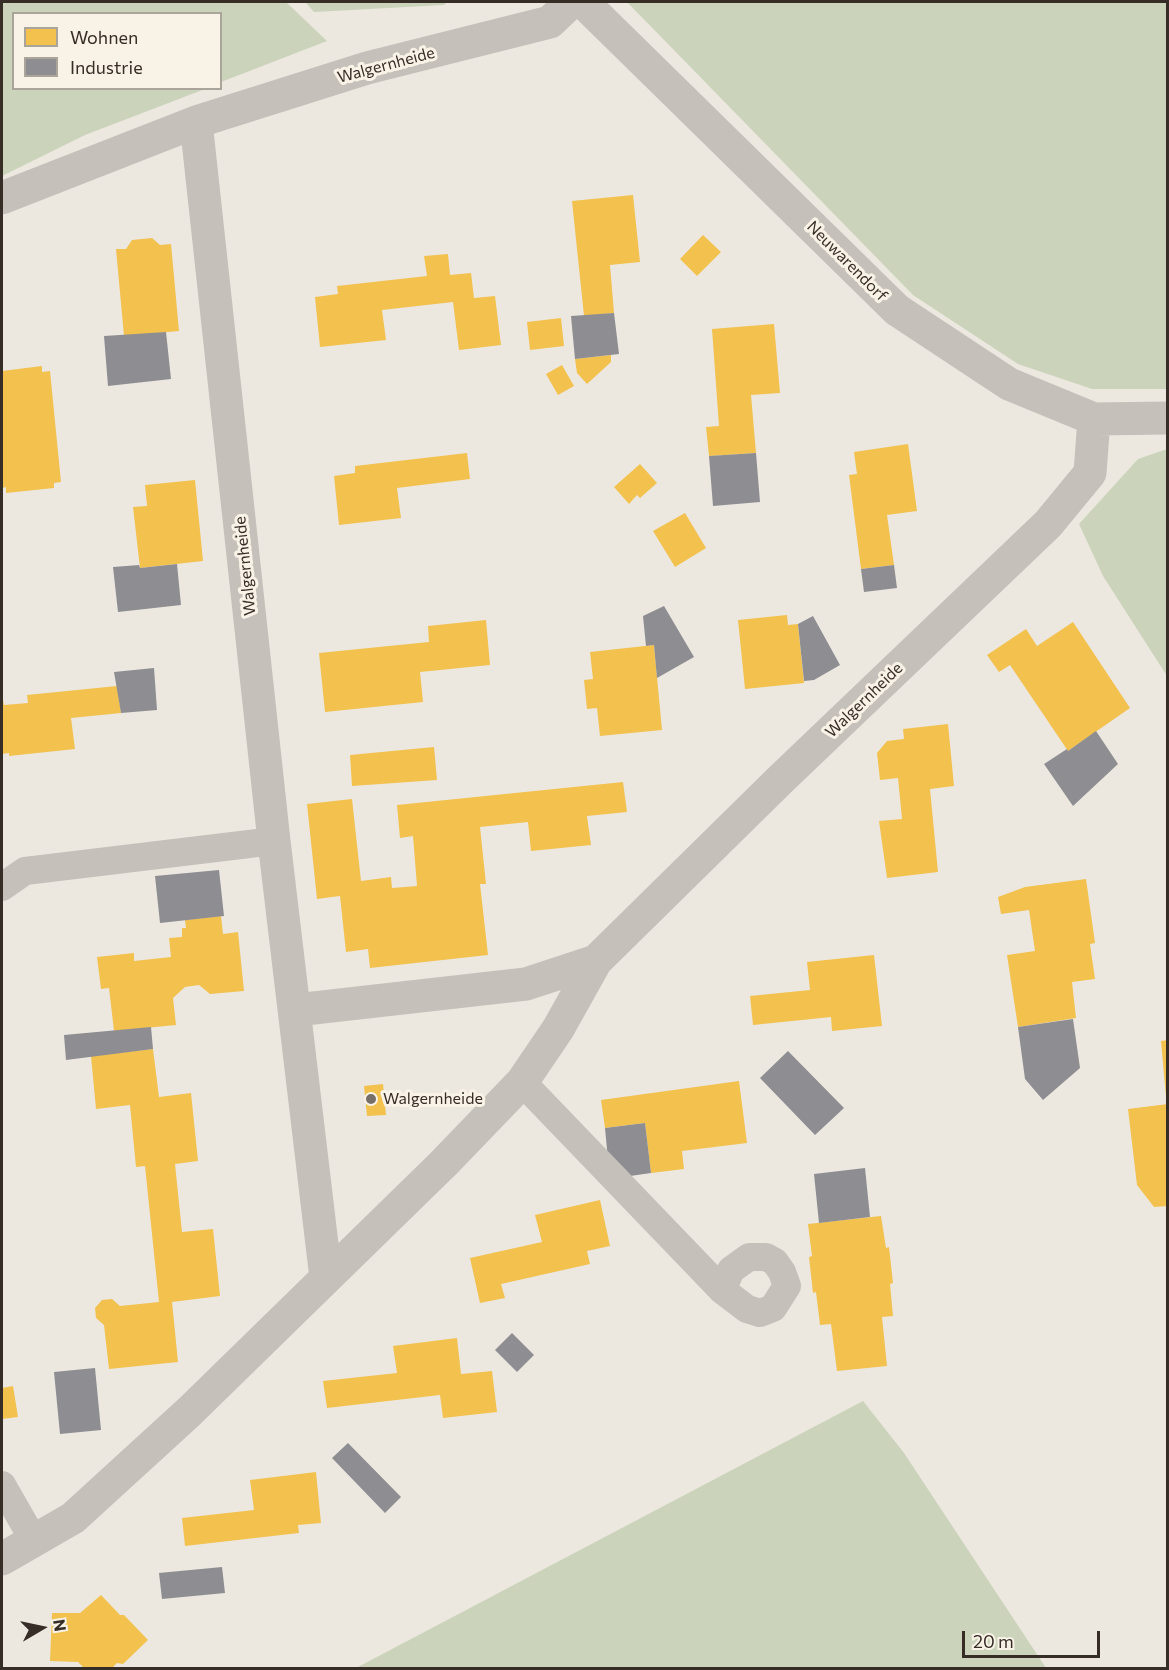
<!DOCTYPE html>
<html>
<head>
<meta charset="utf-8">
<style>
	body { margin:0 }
	#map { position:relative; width:1169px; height:1670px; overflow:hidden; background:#ece8e0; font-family:Commissioner,sans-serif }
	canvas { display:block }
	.frame { position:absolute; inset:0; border:3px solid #362d27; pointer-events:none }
	.legend { position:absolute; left:12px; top:12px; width:210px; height:78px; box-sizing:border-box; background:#f9f3e7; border:2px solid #aba49a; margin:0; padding:8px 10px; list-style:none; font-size:18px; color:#362d27 }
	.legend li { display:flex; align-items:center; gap:12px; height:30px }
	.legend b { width:30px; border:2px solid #aba49a }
	.north { position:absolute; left:12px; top:1598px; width:60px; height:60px; -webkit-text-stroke:4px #f9f3e7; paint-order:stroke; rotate:81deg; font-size:16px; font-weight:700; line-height:24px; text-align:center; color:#362d27 }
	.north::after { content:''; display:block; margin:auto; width:21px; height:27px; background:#362d27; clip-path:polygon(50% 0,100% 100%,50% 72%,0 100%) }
	.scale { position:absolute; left:962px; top:1631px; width:138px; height:27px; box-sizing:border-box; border:3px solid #362d27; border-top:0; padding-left:8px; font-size:18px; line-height:21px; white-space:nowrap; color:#362d27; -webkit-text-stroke:4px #f9f3e7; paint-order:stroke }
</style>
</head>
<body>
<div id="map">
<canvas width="1169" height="1670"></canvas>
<div class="frame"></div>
<ul class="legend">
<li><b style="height:16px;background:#f2c14e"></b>Wohnen</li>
<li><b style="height:16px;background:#8d8d92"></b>Industrie</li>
</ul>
<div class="north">N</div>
<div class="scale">20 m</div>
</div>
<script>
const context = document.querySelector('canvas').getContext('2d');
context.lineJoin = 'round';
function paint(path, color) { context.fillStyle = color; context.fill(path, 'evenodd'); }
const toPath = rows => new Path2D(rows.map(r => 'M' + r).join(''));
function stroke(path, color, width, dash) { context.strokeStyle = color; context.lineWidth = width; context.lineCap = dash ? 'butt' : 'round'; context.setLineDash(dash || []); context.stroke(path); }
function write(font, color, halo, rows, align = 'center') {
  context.font = font + ' Commissioner,sans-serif'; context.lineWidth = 6; context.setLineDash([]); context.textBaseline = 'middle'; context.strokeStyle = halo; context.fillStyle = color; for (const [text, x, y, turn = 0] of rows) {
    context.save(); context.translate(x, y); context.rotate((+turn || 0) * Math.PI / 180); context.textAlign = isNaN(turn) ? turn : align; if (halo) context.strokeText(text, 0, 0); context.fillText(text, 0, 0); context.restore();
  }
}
const green = toPath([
	[2,2,286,2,327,41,221,82,220,14,14,14,14,88,205,89,85,135,2,176],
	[305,2,447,2,444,5,314,12],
	[627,2,1167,2,1167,389,1092,389,1018,364,913,295],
	[1167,449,1168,449,1167,676,1103,576,1079,524,1138,459],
	[863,1401,904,1453,1046,1668,356,1668]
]);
const homes = toPath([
	[633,195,640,262,610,265,614,313,584,316,572,201],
	[703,235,721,252,697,276,680,259],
	[152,238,160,245,171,244,179,331,124,336,116,249,126,249,132,240],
	[448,254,450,275,471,273,474,298,495,296,501,345,459,350,453,302,382,310,386,340,320,347,315,297,338,294,337,286,427,276,424,256],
	[561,318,564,346,530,350,527,322],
	[774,324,780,393,751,395,756,453,709,456,706,427,719,426,712,329],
	[611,355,611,362,587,384,577,373,575,359],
	[562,365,574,386,558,395,546,374],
	[42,366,42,372,50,371,61,482,54,483,54,488,6,493,6,487,2,488,2,371],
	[908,444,917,511,887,515,894,565,861,569,849,475,857,474,854,452],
	[467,453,470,479,397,488,401,518,339,525,334,476,355,473,355,466],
	[640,464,657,483,640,498,637,495,629,504,614,487],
	[195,480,203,561,140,568,133,507,147,506,145,485],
	[685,513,706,548,675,567,653,531],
	[787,615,788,625,798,624,804,683,745,689,738,620],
	[486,620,490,665,420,672,423,702,325,712,319,653,429,642,428,626],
	[1073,622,1130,708,1068,751,1010,665,999,672,987,655,1026,629,1037,646],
	[654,645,662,730,600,736,597,708,587,709,584,680,593,679,590,652],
	[117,686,121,713,71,718,75,749,9,756,9,753,2,754,2,695,4,705,28,703,27,695],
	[948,724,954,786,930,789,938,872,887,878,879,821,902,819,898,778,880,780,877,753,887,741,904,739,903,729],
	[434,747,437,780,352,786,350,755],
	[623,782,627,812,587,816,591,845,531,851,528,822,480,827,486,884,480,884,488,955,370,968,368,949,346,952,340,896,317,899,307,804,352,799,361,881,391,877,392,888,417,886,413,836,400,838,397,805],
	[1086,879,1095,943,1090,944,1095,979,1072,982,1076,1018,1018,1027,1007,955,1035,951,1029,910,1001,914,998,897,1025,887],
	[221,916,223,934,238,932,244,991,210,994,199,985,185,987,173,998,176,1025,114,1031,109,988,101,989,97,957,134,953,134,961,171,957,169,938,182,937,182,928,186,928,185,920],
	[874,955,882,1026,832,1031,831,1017,753,1025,750,996,810,990,807,962],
	[1168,1040,1168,1097,1166,1097,1161,1041],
	[153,1049,159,1097,191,1093,198,1161,175,1164,182,1232,213,1229,220,1296,172,1302,178,1362,109,1369,104,1325,96,1318,95,1308,102,1300,112,1299,120,1306,159,1302,145,1166,136,1167,130,1105,96,1109,91,1056],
	[739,1081,747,1143,682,1151,684,1169,651,1173,645,1123,605,1128,601,1100],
	[383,1084,386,1115,367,1116,364,1086],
	[1168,1104,1168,1206,1154,1207,1137,1185,1128,1109],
	[600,1200,610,1246,587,1251,590,1264,501,1284,505,1298,480,1303,470,1258,542,1242,535,1215],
	[881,1216,886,1248,889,1247,893,1283,890,1284,893,1316,882,1317,887,1366,837,1371,831,1324,820,1325,816,1292,813,1293,809,1257,812,1256,808,1224],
	[457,1338,461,1374,492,1371,497,1412,443,1418,440,1395,327,1408,323,1381,397,1373,393,1346],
	[13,1386,18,1417,2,1419,2,1388],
	[316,1472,321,1523,298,1525,299,1533,185,1546,182,1518,254,1510,250,1480],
	[101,1595,120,1615,124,1615,148,1640,123,1664,117,1663,112,1668,84,1668,78,1662,50,1661,52,1613,80,1613]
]);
const industry = toPath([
	[614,313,619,354,575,359,571,316],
	[166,332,171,379,108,386,104,336],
	[756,453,760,502,713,506,709,456],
	[177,564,181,605,118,612,113,567,139,565,140,568],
	[894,565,897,588,864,592,861,569],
	[664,606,694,657,657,678,654,645,646,646,643,616],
	[813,616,840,665,814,680,804,681,798,624],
	[154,668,157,710,121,713,114,672],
	[1096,731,1118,764,1073,806,1044,764,1067,749,1068,751],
	[219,870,224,916,160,923,155,876],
	[1073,1019,1080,1068,1043,1100,1025,1079,1018,1027],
	[151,1027,153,1049,66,1060,64,1035],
	[788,1051,844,1108,815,1135,760,1078],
	[645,1123,651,1173,630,1176,608,1160,605,1128],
	[865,1168,870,1217,819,1223,814,1174],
	[512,1333,534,1355,517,1372,495,1350],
	[95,1368,101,1430,60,1434,54,1372],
	[348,1443,401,1497,385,1513,332,1458],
	[222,1567,225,1593,162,1599,159,1573]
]);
const service = toPath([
	[2,887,25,871,274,841],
	[522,1082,722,1290,747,1309,760,1313,773,1308,787,1286,782,1272,775,1262,766,1257,749,1257,731,1270,722,1290],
	[2,1485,34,1541]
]);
const minor = toPath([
	[583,2,897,310,1009,384,1094,419,1168,418],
	[196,122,274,841,326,1278],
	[2,198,196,122,367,68,550,22,571,2],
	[296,1010,526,984,596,961],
	[2,1559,73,1518,189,1412,444,1163,522,1082,558,1029,596,961,780,780,1048,524,1090,473,1094,419]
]);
const markers = [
	[371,1099,6,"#766e68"]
];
const streetNames = [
	["Walgernheide",386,65,-15],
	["Neuwarendorf",847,261,45],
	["Walgernheide",245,566,-96],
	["Walgernheide",864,700,-44]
];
const poiNames = [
	["Walgernheide",383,1099]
];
paint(green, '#cbd3ba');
paint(homes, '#f2c14e');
paint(industry, '#8d8d92');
stroke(service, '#c5c0b9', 28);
stroke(minor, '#c5c0b9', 33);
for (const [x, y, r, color] of markers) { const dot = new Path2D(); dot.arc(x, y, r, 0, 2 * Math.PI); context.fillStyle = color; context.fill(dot); stroke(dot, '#f9f3e7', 2); }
write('16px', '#362d27', '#f9f3e7', streetNames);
write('16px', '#362d27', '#f9f3e7', poiNames, 'left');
</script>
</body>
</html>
